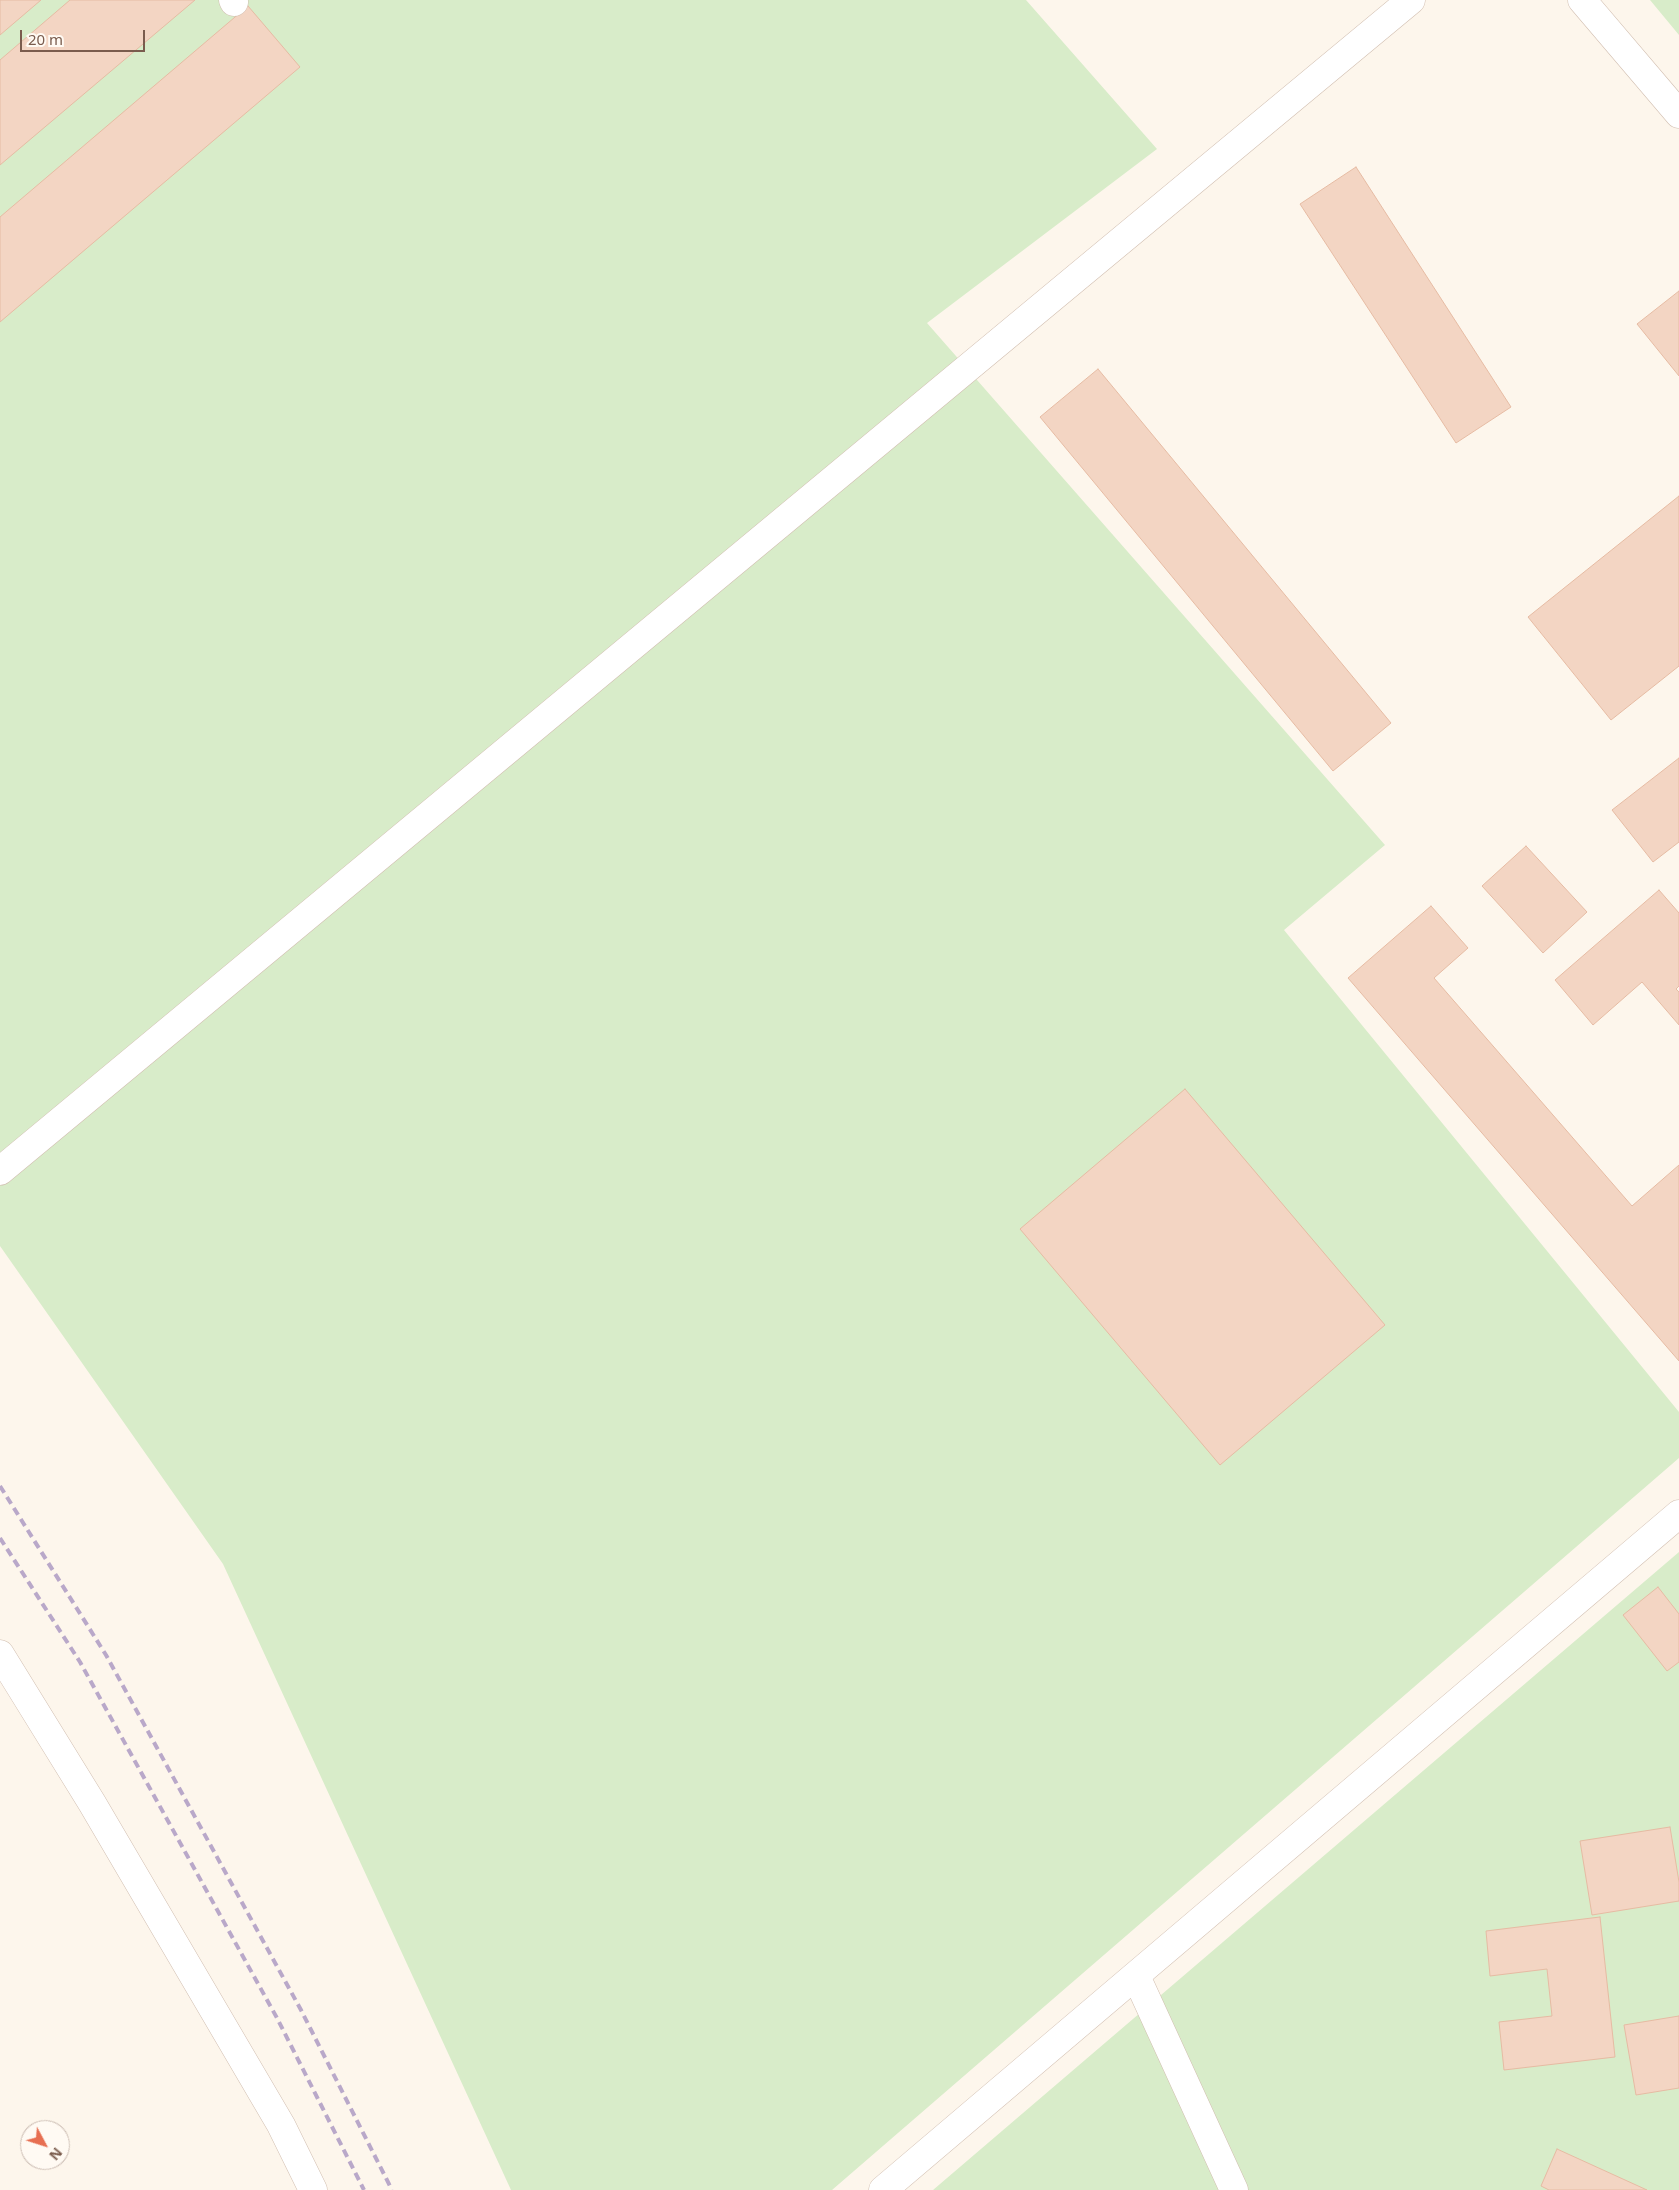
<!DOCTYPE html>
<html>
<head>
<meta charset="utf-8">
<style>
	body { margin:0 }
	#map { position:relative; width:1679px; height:2190px; overflow:hidden; background:#fdf6ec; font-family:"Noto Sans",sans-serif }
	canvas { display:block }
	.north { position:absolute; left:20px; top:2120px; width:50px; height:50px; box-sizing:border-box; background:#fffaf3; border:1px solid #cabbb1; border-radius:50%; rotate:130deg; font-size:14px; font-weight:700; line-height:20px; text-align:center; color:#7a5c4d }
	.north::after { content:''; display:block; margin:auto; width:18px; height:22px; background:#e76f51; clip-path:polygon(50% 0,100% 100%,50% 72%,0 100%) }
	.scale { position:absolute; left:20px; top:30px; width:125px; height:22px; box-sizing:border-box; border:2px solid #7a5c4d; border-top:0; padding-left:6px; font-size:15px; line-height:18px; white-space:nowrap; color:#7a5c4d; -webkit-text-stroke:4px #fffaf3; paint-order:stroke }
</style>
</head>
<body>
<div id="map">
<canvas width="1679" height="2190"></canvas>
<div class="north">N</div>
<div class="scale">20 m</div>
</div>
<script>
const context = document.querySelector('canvas').getContext('2d');
context.lineJoin = 'round';
function paint(path, color) { context.fillStyle = color; context.fill(path, 'evenodd'); }
const toPath = rows => new Path2D(rows.map(r => 'M' + r).join(''));
function stroke(path, color, width, dash) { context.strokeStyle = color; context.lineWidth = width; context.lineCap = dash ? 'butt' : 'round'; context.setLineDash(dash || []); context.stroke(path); }
const green = toPath([
	[0,0,1026,0,1157,149,927,323,1385,845,1284,930,1679,1412,1679,1458,832,2190,511,2190,223,1564,0,1246],
	[1650,0,1679,0,1679,35],
	[1679,1552,1679,2190,933,2190]
]);
const building = toPath([
	[0,0,41,0,0,35,0,0],
	[70,0,195,0,0,165,0,60,70,0],
	[248,6,300,67,0,322,0,217,248,6],
	[1356,167,1511,407,1456,443,1300,204,1356,167],
	[1679,291,1679,376,1637,324,1679,291],
	[1098,369,1391,723,1333,771,1040,417,1098,369],
	[1679,496,1679,666,1611,720,1528,617,1679,496],
	[1679,758,1679,842,1653,862,1612,810,1679,758],
	[1526,846,1587,912,1543,953,1482,886,1526,846],
	[1659,890,1679,913,1679,986,1676,989,1679,992,1679,1025,1642,982,1593,1025,1555,980,1659,890],
	[1431,906,1468,948,1434,978,1632,1206,1679,1165,1679,1361,1348,978,1431,906],
	[1185,1089,1385,1325,1220,1465,1020,1229,1185,1089],
	[1658,1587,1679,1614,1679,1662,1667,1671,1623,1615,1658,1587],
	[1670,1827,1679,1882,1679,1901,1592,1915,1580,1841,1670,1827],
	[1600,1917,1615,2057,1504,2070,1499,2022,1552,2016,1547,1969,1490,1976,1486,1931,1600,1917],
	[1679,2016,1679,2088,1636,2095,1624,2025,1679,2016],
	[1557,2149,1647,2190,1549,2190,1541,2186,1557,2149]
]);
const minor = toPath([
	[233,0,234,2],
	[1582,0,1679,114],
	[0,1171,1411,0],
	[0,1654,92,1803,281,2125,313,2190],
	[1136,1976,1234,2190],
	[883,2190,1679,1514]
]);
const rail = toPath([
	[0,1486,106,1655,301,2010,392,2190],
	[0,1538,80,1662,277,2018,364,2190]
]);
paint(green, '#d8ecc9');
paint(building, '#f3d5c3');
stroke(building, '#e6bba3', 1);
stroke(minor, '#d1beb0', 29);
stroke(minor, '#fff', 28);
stroke(rail, '#b9a8c9', 4, [8, 5]);
</script>
</body>
</html>
